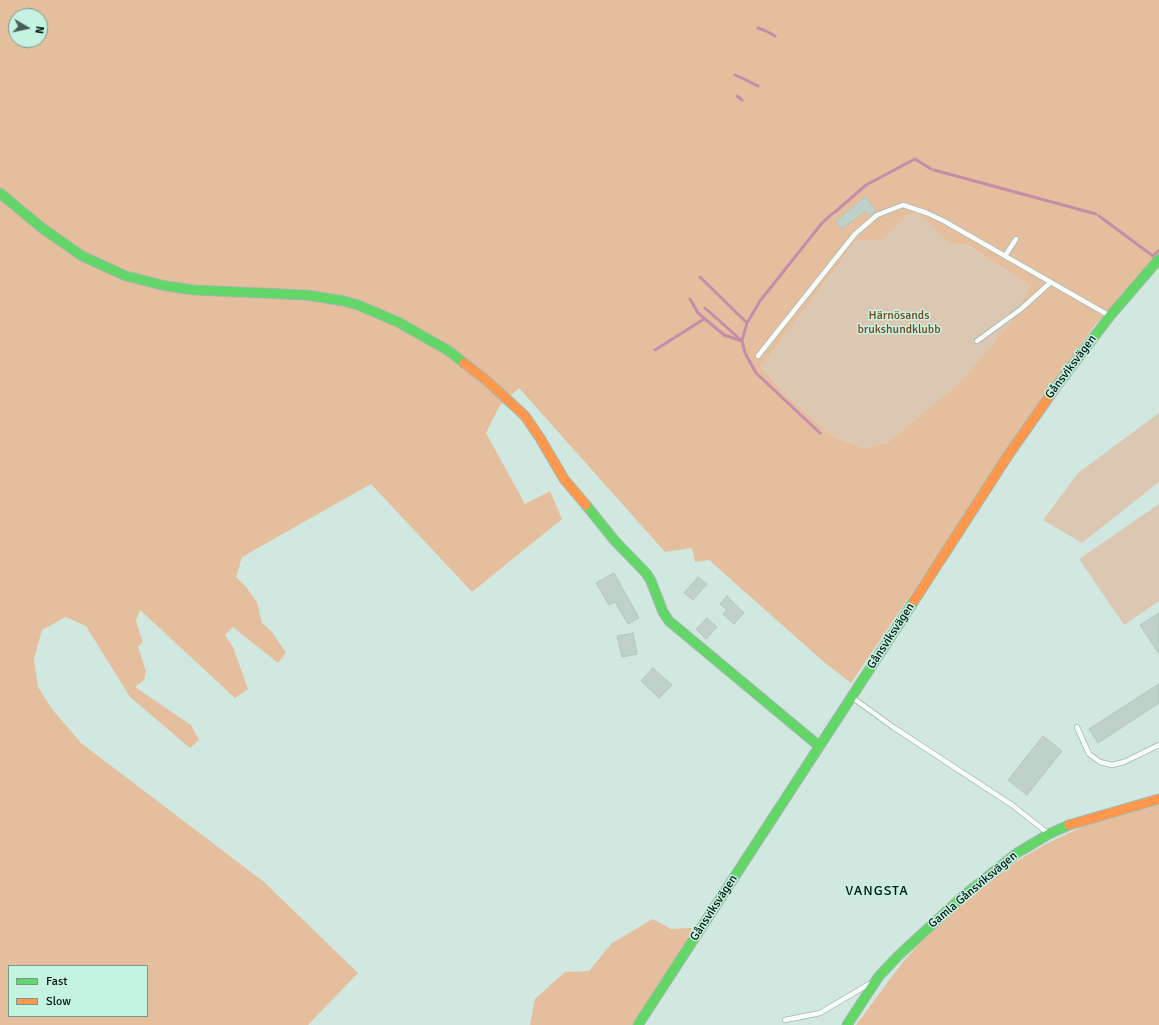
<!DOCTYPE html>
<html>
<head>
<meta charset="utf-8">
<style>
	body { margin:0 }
	#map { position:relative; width:1159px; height:1025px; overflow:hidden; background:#d0e8df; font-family:Signika,sans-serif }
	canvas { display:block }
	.legend { position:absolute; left:8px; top:965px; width:140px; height:52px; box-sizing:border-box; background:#c5f3e2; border:1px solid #789a8e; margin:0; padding:5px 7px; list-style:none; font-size:12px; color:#04150f }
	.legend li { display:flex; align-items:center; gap:8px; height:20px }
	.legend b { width:20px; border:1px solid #789a8e }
	.north { position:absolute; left:8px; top:8px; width:40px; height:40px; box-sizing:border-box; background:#c5f3e2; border:1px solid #789a8e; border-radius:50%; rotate:99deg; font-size:11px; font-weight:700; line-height:16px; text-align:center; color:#04150f }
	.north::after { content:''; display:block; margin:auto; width:14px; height:18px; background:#4b5f58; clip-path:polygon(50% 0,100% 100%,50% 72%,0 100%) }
</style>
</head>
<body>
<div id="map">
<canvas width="1159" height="1025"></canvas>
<ul class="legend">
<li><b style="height:5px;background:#63d668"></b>Fast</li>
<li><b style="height:5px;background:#ff974d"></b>Slow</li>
</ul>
<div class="north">N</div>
</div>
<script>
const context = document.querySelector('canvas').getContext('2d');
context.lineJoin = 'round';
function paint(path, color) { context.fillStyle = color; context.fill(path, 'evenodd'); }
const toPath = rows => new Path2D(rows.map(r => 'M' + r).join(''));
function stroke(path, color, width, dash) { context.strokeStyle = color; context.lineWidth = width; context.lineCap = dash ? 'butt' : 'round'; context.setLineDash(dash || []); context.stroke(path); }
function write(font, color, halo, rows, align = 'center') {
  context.font = font + ' Signika,sans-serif'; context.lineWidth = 3; context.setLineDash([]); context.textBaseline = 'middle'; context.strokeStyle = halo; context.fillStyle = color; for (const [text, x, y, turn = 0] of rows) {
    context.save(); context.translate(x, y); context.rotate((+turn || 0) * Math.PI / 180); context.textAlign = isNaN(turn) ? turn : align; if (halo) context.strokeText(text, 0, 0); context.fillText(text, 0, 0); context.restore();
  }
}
const green = toPath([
	[918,213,949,243,968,245,1030,286,1013,319,987,351,956,385,887,443,864,448,834,437,783,392,761,367,857,240,881,241,907,215],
	[1159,413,1159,482,1082,543,1043,520,1078,473],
	[1159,504,1159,601,1124,625,1079,559]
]);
const forest = toPath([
	[0,0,1159,0,1159,254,1095,325,1051,388,851,683,824,662,709,560,695,562,692,548,665,552,519,388,500,405,486,433,525,504,550,491,562,519,472,592,371,484,242,557,236,577,246,587,257,602,262,623,272,632,286,653,278,663,233,627,225,635,233,647,248,689,235,698,140,610,136,621,143,642,138,647,146,671,144,680,135,687,191,725,199,740,190,748,130,697,86,626,66,617,42,630,34,659,38,687,52,709,81,743,264,882,358,973,308,1025,0,1025],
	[16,16,40,16,40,40,16,40],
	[918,213,949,243,968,245,1030,286,1013,319,987,351,956,385,887,443,864,448,834,437,783,392,761,367,857,240,881,241,907,215],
	[9,966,147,966,147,1016,9,1016],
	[1159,805,1159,1025,856,1025,902,963,920,943,969,898,1017,861,1046,844,1086,825],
	[653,919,671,929,692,928,683,953,635,1025,530,1025,535,999,565,972,589,971,612,943]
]);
const stream = toPath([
	[758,28,766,31],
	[768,32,775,36],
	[735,75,744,79],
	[746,80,758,86],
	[737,96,742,100],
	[934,170,1096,214],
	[835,212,866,185,915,159,931,169],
	[1099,216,1153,256,1159,250],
	[700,277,747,323],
	[690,299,698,313,724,335,742,341],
	[705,308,741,340],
	[655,350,704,319],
	[820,433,756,373,745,353,742,341,747,323,760,301,822,223,833,213]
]);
const building = toPath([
	[865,197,876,210,869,216,865,211,842,229,836,221,865,197],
	[614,573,639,618,628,624,615,602,609,605,596,583,614,573],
	[698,577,707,584,693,600,684,593,698,577],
	[727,596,744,613,734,624,723,614,727,610,720,604,727,596],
	[1159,613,1159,654,1140,625,1159,613],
	[707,618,717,627,706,639,696,629,707,618],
	[633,633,637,654,622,657,617,636,633,633],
	[653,668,672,685,659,698,641,681,653,668],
	[1159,684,1159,703,1098,743,1089,729,1159,684],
	[1043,736,1062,751,1027,795,1008,780,1043,736]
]);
const lane = toPath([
	[1005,256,1016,239],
	[977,341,1021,309,1051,282],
	[758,356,855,234,877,215,903,205,927,213,944,221,1110,316],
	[853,698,893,727,1012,805,1049,834],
	[1077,727,1089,754,1100,762,1112,765,1124,762,1159,745],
	[785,1020,820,1013,869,984]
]);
const fast = toPath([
	[0,193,42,228,82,256,126,276,166,286,194,290,306,295,344,301,358,305,398,322,449,351,464,363],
	[1056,387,1110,316,1159,259],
	[586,505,615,541,646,573,651,581,663,612,669,621,819,746],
	[638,1025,914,601],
	[847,1025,879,976,899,955,962,897,1017,853,1049,834,1069,825]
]);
const slow = toPath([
	[464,363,486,380,525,416,540,438,564,479,586,505],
	[914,601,1009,454,1056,387],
	[1069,825,1159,799]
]);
const parkNames = [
	["Härnösands",899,316],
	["brukshundklubb",899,330]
];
const streetNames = [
	["Gånsviksvägen",1071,367,-53],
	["Gånsviksvägen",891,636,-57],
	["Gamla Gånsviksvägen",973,890,-40],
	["Gånsviksvägen",714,908,-57]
];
const quarterNames = [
	["VANGSTA",877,891]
];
paint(green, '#dcc8b2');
paint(forest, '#e5bf9d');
stroke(stream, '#c68daa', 3);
paint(building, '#bfd1c8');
stroke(building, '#b4c5bc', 1);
stroke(lane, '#a3b6af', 6);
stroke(fast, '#a3b6af', 11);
stroke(slow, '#a3b6af', 11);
stroke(lane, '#f8fcfa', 4.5);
stroke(fast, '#63d668', 9);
stroke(slow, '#ff974d', 9);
write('12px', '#7a401b', '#c5f3e2', parkNames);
write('12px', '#04150f', '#c5f3e2', streetNames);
context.letterSpacing = '1px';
write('14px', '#04150f', '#c5f3e2', quarterNames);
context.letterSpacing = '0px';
</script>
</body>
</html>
